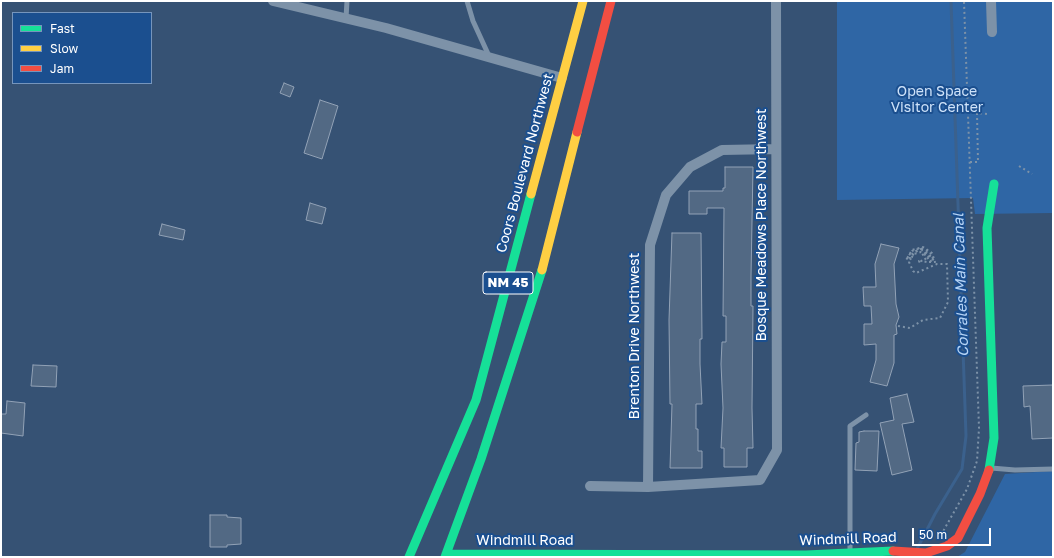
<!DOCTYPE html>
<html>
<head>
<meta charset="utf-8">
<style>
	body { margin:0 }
	#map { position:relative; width:1054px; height:558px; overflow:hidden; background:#365274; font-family:"Golos Text",sans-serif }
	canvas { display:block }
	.frame { position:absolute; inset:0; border:2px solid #fff; pointer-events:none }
	.legend { position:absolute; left:12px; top:12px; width:140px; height:72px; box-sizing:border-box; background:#1b4f8f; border:1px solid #7695bc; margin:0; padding:5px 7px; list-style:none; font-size:12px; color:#fff }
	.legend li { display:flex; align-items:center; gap:8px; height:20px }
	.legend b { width:20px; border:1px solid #7695bc }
	.scale { position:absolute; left:912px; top:528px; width:79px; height:18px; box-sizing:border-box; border:2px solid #fff; border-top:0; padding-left:5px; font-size:12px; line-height:14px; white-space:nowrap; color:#fff; -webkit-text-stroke:3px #1b4f8f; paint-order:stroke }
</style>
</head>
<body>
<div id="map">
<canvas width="1054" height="558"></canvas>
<div class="frame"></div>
<ul class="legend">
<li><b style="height:5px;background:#16e098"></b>Fast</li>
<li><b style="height:5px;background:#ffcf43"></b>Slow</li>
<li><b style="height:5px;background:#f24e42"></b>Jam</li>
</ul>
<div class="scale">50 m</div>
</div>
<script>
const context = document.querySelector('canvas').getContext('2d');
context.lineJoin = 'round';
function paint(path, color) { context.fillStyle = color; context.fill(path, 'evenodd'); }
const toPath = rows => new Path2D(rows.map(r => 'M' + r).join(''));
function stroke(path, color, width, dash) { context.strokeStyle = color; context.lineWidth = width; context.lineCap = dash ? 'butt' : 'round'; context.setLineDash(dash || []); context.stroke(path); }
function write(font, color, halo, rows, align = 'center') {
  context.font = font + ' "Golos Text",sans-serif'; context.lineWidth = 4; context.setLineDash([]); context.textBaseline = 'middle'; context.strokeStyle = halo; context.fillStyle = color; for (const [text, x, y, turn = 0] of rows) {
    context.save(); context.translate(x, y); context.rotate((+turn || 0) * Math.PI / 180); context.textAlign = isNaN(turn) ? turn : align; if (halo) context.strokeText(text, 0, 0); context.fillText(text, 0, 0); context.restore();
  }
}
const green = toPath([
	[837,1,1053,1,1053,213,975,214,973,198,837,200],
	[1053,471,1053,557,957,557,965,552,1005,474]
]);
const stream = toPath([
	[917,549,935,514,962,469,966,436,951,1]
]);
const building = toPath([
	[284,83,294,87,290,97,280,93,284,83],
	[320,100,338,106,322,159,304,153,320,100],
	[725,167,753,167,751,276,751,306,753,306,752,408,753,448,747,448,747,467,724,467,724,448,721,448,723,408,721,364,722,342,726,342,726,316,723,316,724,208,707,208,707,214,689,214,689,191,723,191,723,188,725,188,725,167],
	[310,203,326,208,322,224,306,220,310,203],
	[162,224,185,230,183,240,159,235,162,224],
	[672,233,701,233,702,339,700,339,700,364,702,404,696,404,696,429,698,429,698,451,702,451,702,468,670,468,672,404,670,404,669,320,672,233],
	[881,244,899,248,894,264,896,304,899,317,896,325,897,334,894,335,894,363,887,386,870,382,876,360,876,344,864,345,864,324,872,324,871,306,864,306,863,287,876,287,875,264,881,244],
	[33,365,57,366,56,387,31,386,33,365],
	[1053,385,1053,438,1032,439,1030,406,1024,407,1023,386,1053,385],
	[907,394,914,422,902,424,912,470,892,475,880,423,894,420,890,398,907,394],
	[7,401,25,403,23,436,1,433,1,414,6,414,7,401],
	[864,431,879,431,877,471,855,470,856,443,859,442,859,432,864,431],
	[210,515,227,515,227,517,241,518,241,544,227,545,227,547,210,547,210,515]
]);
const path = toPath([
	[970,162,978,162,977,113,988,114],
	[1019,166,1032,174],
	[921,260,922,262,920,263,919,261,921,260],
	[898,326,910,328,923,320,940,318,948,302,947,264,937,264,916,273,913,271,909,262,910,256,916,251,921,249,914,253,910,260,914,254,921,252,927,254,931,261,929,255,922,250,928,253,934,261,930,252,921,248,912,251,906,260,912,250,923,247,932,253,935,262,929,262,927,256,922,253,927,262,922,261],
	[941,535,967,489,977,461,979,428,964,1]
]);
const lane = toPath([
	[467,1,473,21,489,56],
	[346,18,347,1],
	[991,468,1015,470,1053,469],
	[850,551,850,426,866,415]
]);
const street = toPath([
	[273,1,386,28,562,78],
	[991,1,992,32],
	[590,486,648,487,760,480,777,450,776,1],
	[648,487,650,245,666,195,690,167,722,150,776,149]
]);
const fast = toPath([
	[989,470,994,438,987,228,994,184],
	[446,554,806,555,893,551],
	[409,557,476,400,531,194],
	[445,557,481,459,542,270]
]);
const slow = toPath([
	[531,194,583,1],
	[542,270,577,132]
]);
const jam = toPath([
	[577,132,611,1],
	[893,551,926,553,947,546,958,538,980,494,989,470]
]);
const shields = [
	[508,283,50]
];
const shieldNames = [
	["NM 45",508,283]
];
const parkNames = [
	["Open Space",937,92],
	["Visitor Center",937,108]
];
const streetNames = [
	["Coors Boulevard Northwest",525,163,-75],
	["Bosque Meadows Place Northwest",762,225,-90],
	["Brenton Drive Northwest",635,336,-90],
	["Windmill Road",848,539,-2],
	["Windmill Road",525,541]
];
const waterNames = [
	["Corrales Main Canal",961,285,-92]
];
paint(green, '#2f66a5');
stroke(stream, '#3b618d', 3);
paint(building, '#526984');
stroke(building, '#92a2b6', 1);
stroke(path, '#7d92a8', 2, [2, 3]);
stroke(lane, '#7d92a8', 5);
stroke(street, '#7d92a8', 10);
stroke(fast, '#16e098', 9);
stroke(slow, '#ffcf43', 9);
stroke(jam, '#f24e42', 9);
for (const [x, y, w] of shields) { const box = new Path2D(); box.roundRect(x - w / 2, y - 11, w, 22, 3); context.fillStyle = '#1b4f8f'; context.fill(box); stroke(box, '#fff', 1); }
write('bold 13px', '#fff', null, shieldNames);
write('14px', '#cfe3fa', '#1b4f8f', parkNames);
write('14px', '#fff', '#1b4f8f', streetNames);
write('italic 15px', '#b5d3f5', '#1b4f8f', waterNames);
</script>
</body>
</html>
